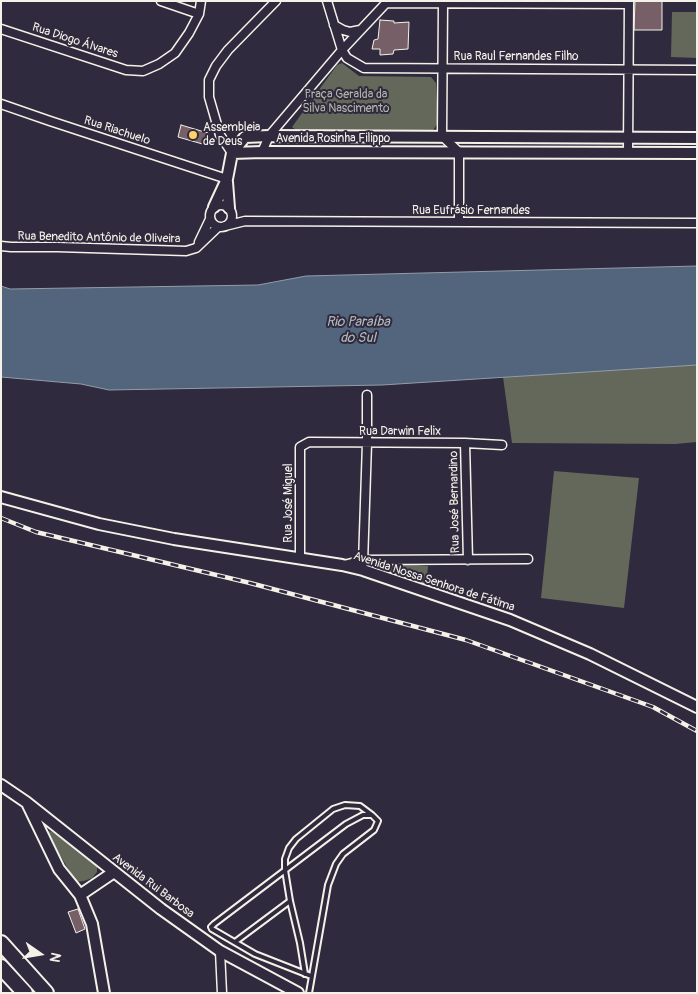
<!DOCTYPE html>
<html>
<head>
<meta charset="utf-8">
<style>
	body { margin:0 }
	#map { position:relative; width:698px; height:994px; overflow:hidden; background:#2f2a3d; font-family:Pangolin,sans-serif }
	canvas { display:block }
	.frame { position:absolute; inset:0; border:2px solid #f4f1e8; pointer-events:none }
	.north { position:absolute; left:15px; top:929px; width:50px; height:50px; -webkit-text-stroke:4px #2f2a3d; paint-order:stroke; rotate:103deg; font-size:14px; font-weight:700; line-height:20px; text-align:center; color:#f4f1e8 }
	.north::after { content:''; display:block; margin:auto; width:18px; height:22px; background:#f4f1e8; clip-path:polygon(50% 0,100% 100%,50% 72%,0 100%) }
</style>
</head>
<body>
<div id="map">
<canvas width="698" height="994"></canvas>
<div class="frame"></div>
<div class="north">N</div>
</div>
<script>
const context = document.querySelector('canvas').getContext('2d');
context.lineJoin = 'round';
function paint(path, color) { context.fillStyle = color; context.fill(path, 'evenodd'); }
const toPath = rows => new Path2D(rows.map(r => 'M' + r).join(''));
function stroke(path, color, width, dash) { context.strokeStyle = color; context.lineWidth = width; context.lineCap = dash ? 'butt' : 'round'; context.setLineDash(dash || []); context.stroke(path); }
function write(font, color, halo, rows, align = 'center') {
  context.font = font + ' Pangolin,sans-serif'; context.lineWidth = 4; context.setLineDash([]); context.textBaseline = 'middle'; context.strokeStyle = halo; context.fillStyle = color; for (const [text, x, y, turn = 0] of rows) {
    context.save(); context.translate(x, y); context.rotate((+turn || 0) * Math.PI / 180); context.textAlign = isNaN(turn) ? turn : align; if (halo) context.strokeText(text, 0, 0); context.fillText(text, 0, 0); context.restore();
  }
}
const green = toPath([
	[672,12,697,12,697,58,671,57],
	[342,63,359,76,431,77,436,83,438,123,431,133,297,131,292,127,337,65],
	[697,363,697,442,675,444,512,443,503,377],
	[554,471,639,478,624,608,541,598],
	[390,563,428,566,426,586,382,569],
	[45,830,52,832,97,863,97,872,92,878,84,881,76,882]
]);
const water = toPath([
	[697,266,697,365,382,385,109,390,81,384,1,377,1,286,10,289,258,285,306,276,697,266]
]);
const building = toPath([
	[635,1,662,1,662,30,634,30,635,1],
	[380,20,394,21,394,23,409,22,408,49,394,50,393,54,380,55,380,49,372,49,374,40,378,39,380,20],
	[181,125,208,133,206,145,178,137,181,125],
	[78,909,85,929,76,933,68,912,78,909]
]);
const lane = toPath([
	[235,942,290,901],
	[305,974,300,943,290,901,285,870,285,859,289,848,296,839,333,809,345,805,360,806,372,815],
	[309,993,328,885,336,864,343,854,374,830,378,821,372,815,363,815,346,824,214,924,211,927,212,929,255,954,311,976]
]);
const street = toPath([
	[161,1,199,14],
	[327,1,342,50,347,58,364,68,697,70],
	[387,3,629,4],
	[443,3,442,136,459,152,459,222],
	[334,25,343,30,350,32,360,30],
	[1,29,126,70,143,71,159,64,175,53,189,33,199,14,201,1],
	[1,104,50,121,227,179],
	[262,152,269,136,342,50,388,1],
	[232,153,220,135,209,97,209,80,216,66,228,50,276,1],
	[628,153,629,1],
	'210 216a11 11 0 1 1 22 0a11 11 0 1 1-22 0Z',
	[225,226,245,221,697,223],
	[199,242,210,219],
	[1,246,11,247,57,247,186,251,196,248,218,227],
	[465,443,468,560],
	[300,559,300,447,309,442,465,443,502,445],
	[363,563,367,443,367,395],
	[344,565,363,560,528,559],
	[220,951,222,993]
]);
const secondary = toPath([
	[232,153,262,152,697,153],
	[227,182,229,208],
	[214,207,227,179,232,153,245,137,269,136,697,138],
	[1,497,99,524,174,539,342,565,363,570,510,620,590,654,697,707],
	[1,785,26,802,161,909,220,951,298,993],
	[28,805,59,869,80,895,92,924,104,993],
	[80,895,114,872]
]);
const highway = toPath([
	[1,943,46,993],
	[1,967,25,993]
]);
const rail = toPath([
	[1,518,36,532,250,583,466,640,653,707,697,731]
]);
const markers = [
	[193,135,5,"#ffd166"]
];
const streetNames = [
	["Rua Diogo Álvares",75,41,18],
	["Rua Raul Fernandes Filho",516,57],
	["Rua Riachuelo",117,131,18],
	["Avenida Rosinha Filippo",333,139],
	["Rua Eufrásio Fernandes",471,211],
	["Rua Benedito Antônio de Oliveira",99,238,1],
	["Rua Darwin Felix",400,432],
	["Rua José Bernardino",455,502,-91],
	["Rua José Miguel",289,503,-90],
	["Avenida Nossa Senhora de Fátima",434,582,18],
	["Avenida Rui Barbosa",153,886,37]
];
const parkNames = [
	["Praça Geralda da",346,95],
	["Silva Nascimento",346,109]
];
const poiNames = [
	["Assembleia",203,128],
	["de Deus",203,142]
];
const waterNames = [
	["Rio Paraíba",358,322],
	["do Sul",358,338]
];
paint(green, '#63685a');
paint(water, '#52657d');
stroke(water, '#939da8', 1);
paint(building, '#775f68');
stroke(building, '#f4f1e8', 1);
stroke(lane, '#f4f1e8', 8);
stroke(street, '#f4f1e8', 11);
stroke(secondary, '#f4f1e8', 14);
stroke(highway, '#f4f1e8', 18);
stroke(lane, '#2f2a3d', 4);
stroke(street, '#2f2a3d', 8);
stroke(secondary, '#2f2a3d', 10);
stroke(highway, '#2f2a3d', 14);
stroke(rail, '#f4f1e8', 4.5);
stroke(rail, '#2f2a3d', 2.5, [8]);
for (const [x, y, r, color] of markers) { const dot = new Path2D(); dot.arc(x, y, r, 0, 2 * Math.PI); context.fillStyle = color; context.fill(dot); stroke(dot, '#2f2a3d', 2); }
write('12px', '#f4f1e8', '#2f2a3d', streetNames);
write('12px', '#b3b3a8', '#2f2a3d', parkNames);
write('12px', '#f4f1e8', '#2f2a3d', poiNames, 'left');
write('italic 14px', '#b3b9bd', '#2f2a3d', waterNames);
</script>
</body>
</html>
